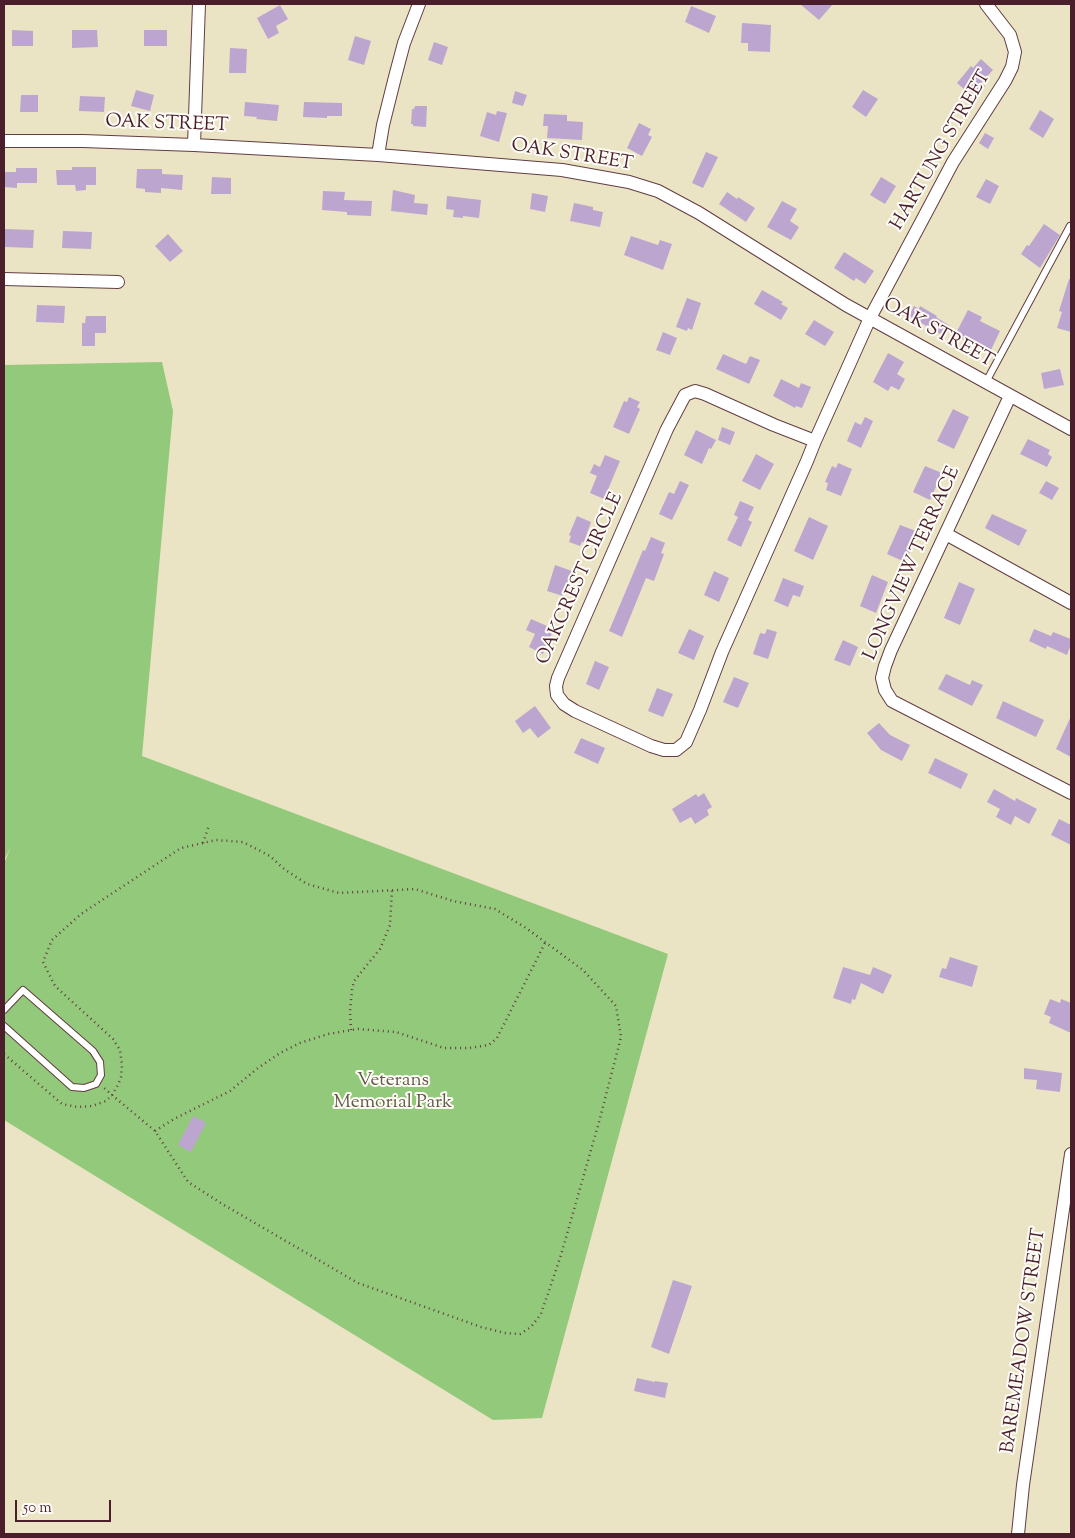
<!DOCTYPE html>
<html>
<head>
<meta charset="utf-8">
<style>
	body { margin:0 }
	#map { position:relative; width:1075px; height:1538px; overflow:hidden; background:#ebe4c4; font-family:"Sorts Mill Goudy",serif }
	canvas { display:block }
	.frame { position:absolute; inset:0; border:5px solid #4a1f2b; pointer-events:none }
	.scale { position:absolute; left:15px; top:1500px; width:96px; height:22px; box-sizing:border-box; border:2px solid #4a1f2b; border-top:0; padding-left:6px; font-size:15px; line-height:18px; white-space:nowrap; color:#4a1f2b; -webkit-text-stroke:4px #fdfcf7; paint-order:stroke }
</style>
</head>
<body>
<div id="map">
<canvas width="1075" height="1538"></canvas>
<div class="frame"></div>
<div class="scale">50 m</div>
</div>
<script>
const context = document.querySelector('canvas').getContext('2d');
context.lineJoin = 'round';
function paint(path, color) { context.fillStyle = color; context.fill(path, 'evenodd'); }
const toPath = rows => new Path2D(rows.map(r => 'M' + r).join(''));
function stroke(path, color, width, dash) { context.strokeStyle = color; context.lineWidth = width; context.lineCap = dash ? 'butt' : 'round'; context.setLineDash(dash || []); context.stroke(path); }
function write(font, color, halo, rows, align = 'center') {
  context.font = font + ' "Sorts Mill Goudy",serif'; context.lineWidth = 4; context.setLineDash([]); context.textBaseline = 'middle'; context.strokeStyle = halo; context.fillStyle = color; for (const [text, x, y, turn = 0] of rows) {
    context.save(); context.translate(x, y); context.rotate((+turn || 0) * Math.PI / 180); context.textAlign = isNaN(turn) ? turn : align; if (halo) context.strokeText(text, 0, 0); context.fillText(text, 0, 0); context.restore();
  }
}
const green = toPath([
	[162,362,173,411,142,756,668,954,542,1418,493,1420,4,1120,4,863,11,847,4,860,4,365]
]);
const building = toPath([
	[800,4,833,4,819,20],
	[280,5,288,19,276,26,279,33,268,39,257,18],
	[691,6,716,16,709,33,685,22],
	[742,23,771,25,770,52,748,51,748,43,741,43],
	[12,30,33,31,33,46,12,46],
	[72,30,97,30,98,47,72,48],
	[144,30,167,30,167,46,144,46],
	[355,36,371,41,364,65,348,60],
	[434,42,448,47,442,65,428,60],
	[230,48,247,49,246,73,229,73],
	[981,59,993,70,981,83,985,86,976,96,974,94,973,97,957,83,971,66,973,68],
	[136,90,154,95,150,111,131,106],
	[863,90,878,99,866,117,852,107],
	[515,91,527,95,523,106,512,103],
	[21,95,38,95,38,112,20,112],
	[80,96,105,97,104,112,79,111],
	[245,102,279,105,277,121,256,119,257,117,244,116],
	[304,102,342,103,342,116,327,116,327,118,303,117],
	[415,106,427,106,426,127,413,126,413,124,411,124,412,109,414,109],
	[1040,110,1054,119,1043,138,1029,129],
	[497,111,507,113,499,142,480,136,487,112,496,115],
	[544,114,567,115,567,121,583,122,582,140,547,138,548,126,543,126],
	[639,123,651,129,648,135,652,137,642,156,627,148],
	[985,133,994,138,988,149,979,143],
	[706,152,718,157,703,188,692,183],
	[72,167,96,167,96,185,86,185,86,190,76,191,75,185,57,185,56,170,72,170],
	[16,168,37,168,37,183,17,183,17,188,4,187,4,172,16,172],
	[137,169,162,169,162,174,183,175,182,190,161,188,161,193,145,192,145,189,136,188],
	[212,177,231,178,231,194,211,194],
	[881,177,896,186,885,204,870,195],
	[986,179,999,186,990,204,976,197],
	[393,190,415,195,414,203,428,204,427,215,391,211],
	[323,191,345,192,344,200,372,201,371,216,347,215,347,212,322,210],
	[727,192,737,199,738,197,755,208,746,222,719,204],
	[532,193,548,196,545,212,530,209],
	[447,196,481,200,479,218,463,216,463,218,453,217,454,210,446,209],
	[782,201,797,209,790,221,799,227,791,240,767,227],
	[574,203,593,207,593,210,603,212,600,227,570,221],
	[1044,224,1060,235,1040,268,1021,254,1027,245,1029,246],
	[5,229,34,230,33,248,5,247],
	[63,231,92,232,91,249,62,248],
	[168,234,183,251,170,262,155,246],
	[631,236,658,245,660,240,672,244,663,270,624,255],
	[844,252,874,271,865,284,856,278,854,281,834,268],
	[1069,279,1071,279,1071,332,1057,328,1062,312,1059,311],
	[762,290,783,302,781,304,788,308,781,320,754,304],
	[687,298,701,303,692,330,688,328,687,331,676,327],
	[37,305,65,306,64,323,36,322],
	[914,306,919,309,920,306,937,316,936,317,950,326,944,336,909,316],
	[968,310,982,317,980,321,1000,331,991,350,971,340,969,343,955,335],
	[86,316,106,316,106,333,95,333,95,346,82,346,82,323,85,323],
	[814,320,834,332,825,346,805,334],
	[663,332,677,338,670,355,656,350],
	[888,353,904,362,897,374,905,379,899,390,891,386,888,391,873,382],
	[723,354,746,364,750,356,760,360,749,384,716,369],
	[1060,369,1064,385,1044,389,1041,373],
	[781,379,799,388,801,383,811,387,802,408,796,406,795,408,773,396],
	[629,397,640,402,637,407,640,409,629,434,613,427,624,401,627,402],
	[953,409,969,417,954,449,937,441],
	[865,417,873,421,861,448,847,441,855,422,861,425],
	[722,427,735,432,730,445,718,440],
	[696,430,716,440,711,449,709,448,702,464,684,455],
	[1028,439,1050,450,1048,454,1052,457,1047,467,1020,454],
	[756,454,774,464,760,490,742,481],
	[605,455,620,461,604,499,590,493,597,476,590,473,594,464,600,467],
	[838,463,852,469,841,496,826,490,828,483,825,482,832,466,836,468],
	[925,466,942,473,930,500,913,492],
	[680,481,689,485,672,520,659,514,669,492,674,494],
	[1046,481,1059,488,1052,500,1039,493],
	[740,501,754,507,748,520,752,522,741,547,727,540,738,517,734,515],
	[992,514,1027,530,1019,546,985,528],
	[577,516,591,522,584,542,582,542,580,546,569,542,571,536,569,535],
	[809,517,828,526,813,560,794,551],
	[900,525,916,531,908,549,911,550,905,562,887,554],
	[651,537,665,543,661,553,664,554,654,581,646,578,622,637,609,631,643,550,645,551],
	[555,565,572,571,563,596,547,591],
	[714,571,729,578,719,602,704,595],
	[872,575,888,582,876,613,860,606],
	[783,578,804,586,800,597,793,595,788,607,774,601],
	[959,582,975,589,960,625,944,618],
	[531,619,554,629,543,654,529,647,535,634,526,630],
	[689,629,704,636,694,660,678,653],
	[767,629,777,632,768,659,753,654,760,633,765,634],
	[1034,629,1051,636,1053,632,1071,639,1071,644,1067,655,1047,646,1046,649,1029,641],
	[843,640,858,647,850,666,834,660],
	[595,661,609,667,599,690,586,684],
	[946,674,970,685,972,680,983,685,972,706,938,689],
	[734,677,749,683,738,708,723,702],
	[657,688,673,694,663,717,648,711],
	[1003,701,1044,720,1036,737,996,718],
	[535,706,551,728,538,738,530,728,523,733,515,721],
	[1071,716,1071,757,1056,749],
	[879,723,890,735,910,745,902,761,881,750,867,733],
	[581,738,605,748,598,764,574,753],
	[935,758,968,774,961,789,928,773],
	[994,789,1015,801,1016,798,1037,809,1029,824,1015,816,1011,825,996,817,1000,809,987,802],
	[704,793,712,807,707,810,709,815,695,824,691,817,680,823,672,809,696,794,698,797],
	[1059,819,1071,825,1071,845,1051,835],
	[950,957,978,966,972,987,939,977,942,968,946,969],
	[843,967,870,975,873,967,892,975,883,994,861,983,855,1000,852,999,851,1004,833,998],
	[1050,999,1060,1003,1061,999,1071,1003,1071,1033,1049,1023,1051,1017,1044,1014],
	[1024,1068,1062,1073,1060,1092,1036,1089,1037,1080,1024,1079],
	[193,1116,206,1123,191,1152,178,1145],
	[673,1280,692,1286,669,1354,651,1347],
	[637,1378,655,1382,655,1381,668,1383,665,1398,634,1391]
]);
const path = toPath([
	[203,843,209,825],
	[351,1030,350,1011,352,990,354,981,380,949,390,925,392,890],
	[4,1054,62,1104,77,1107,92,1106,106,1101,112,1095,118,1085,121,1077,122,1065,120,1050,113,1039,55,986,43,962,52,940,81,914,181,848,216,840,243,842,270,856,284,869,307,884,339,893,415,889,453,901,495,909,526,928,583,970,616,1006,621,1037,599,1122,561,1255,541,1314,531,1327,520,1334,505,1333,481,1327,358,1283,224,1205,188,1182,155,1131,112,1095,104,1088],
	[155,1131,174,1119,230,1091,258,1068,280,1053,300,1043,328,1034,358,1029,396,1032,444,1048,469,1048,489,1045,497,1038,545,943]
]);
const service = toPath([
	[986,382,1070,226],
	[4,1010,23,990,93,1051,100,1062,101,1075,96,1084,84,1088,72,1087,4,1026]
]);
const minor = toPath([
	[4,141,83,141,194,145,378,155,562,170,629,182,658,191,699,213,846,305,1071,429],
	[194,145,199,4],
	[378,155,383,125,395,77,404,43,419,4],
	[4,279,118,282],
	[1010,396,891,650,885,666,882,678,885,690,892,701,1071,793],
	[815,441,807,461,722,652,700,710,686,742,676,750,664,750,651,746,575,711,564,704,557,695,556,686,558,678,667,429,685,395,695,391,705,394,774,425,815,441,870,318,926,213,953,162,1005,81,1012,67,1015,52,1010,35,986,4],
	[946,534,1071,603],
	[1018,1534,1023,1485,1071,1154]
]);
const streetNames = [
	["OAK STREET",167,125,2],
	["HARTUNG STREET",942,151,-60],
	["OAK STREET",572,156,9],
	["OAK STREET",938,334,29],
	["LONGVIEW TERRACE",913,564,-66],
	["OAKCREST CIRCLE",581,579,-66],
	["BAREMEADOW STREET",1025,1341,-82]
];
const parkNames = [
	["Veterans",393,1082],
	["Memorial Park",393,1104]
];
paint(green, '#93c97b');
paint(building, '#bca6cf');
stroke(service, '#623d42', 8);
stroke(minor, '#623d42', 14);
stroke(path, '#623d42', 2.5, [1, 4]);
stroke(service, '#fff', 6);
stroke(minor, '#fff', 12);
write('19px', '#4a1f2b', '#fdfcf7', streetNames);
write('19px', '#645a47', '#fdfcf7', parkNames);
</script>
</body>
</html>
